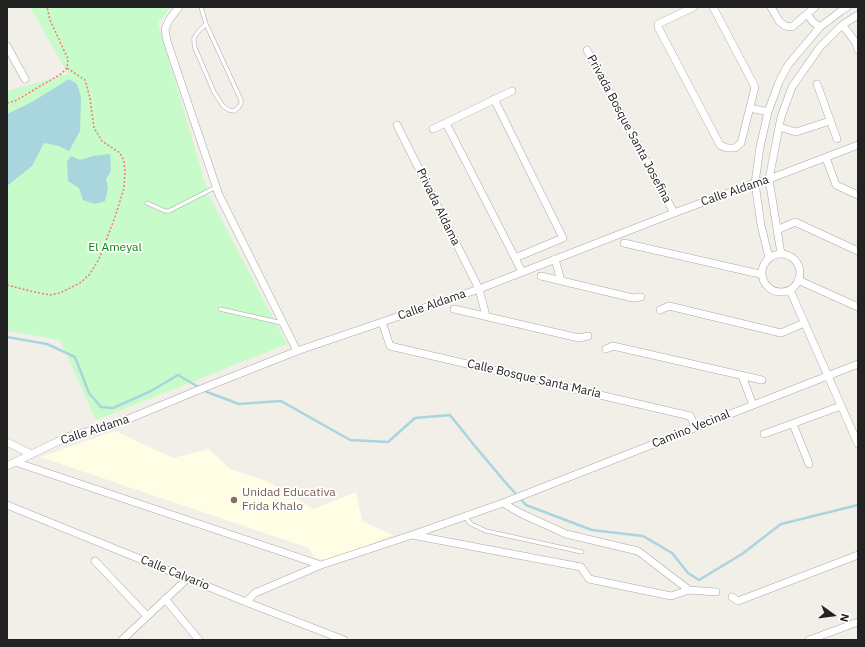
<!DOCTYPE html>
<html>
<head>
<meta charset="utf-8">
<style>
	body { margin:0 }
	#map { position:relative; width:865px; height:647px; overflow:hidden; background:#f2eee8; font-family:"IBM Plex Sans",sans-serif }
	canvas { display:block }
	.frame { position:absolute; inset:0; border:8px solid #222; pointer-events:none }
	.north { position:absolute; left:813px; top:595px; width:40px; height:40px; -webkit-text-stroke:3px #fff; paint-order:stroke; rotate:104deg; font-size:11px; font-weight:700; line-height:16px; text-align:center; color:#222 }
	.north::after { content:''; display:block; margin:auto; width:14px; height:18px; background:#222; clip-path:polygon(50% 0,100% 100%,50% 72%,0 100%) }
</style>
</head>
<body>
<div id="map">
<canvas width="865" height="647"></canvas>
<div class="frame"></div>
<div class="north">N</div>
</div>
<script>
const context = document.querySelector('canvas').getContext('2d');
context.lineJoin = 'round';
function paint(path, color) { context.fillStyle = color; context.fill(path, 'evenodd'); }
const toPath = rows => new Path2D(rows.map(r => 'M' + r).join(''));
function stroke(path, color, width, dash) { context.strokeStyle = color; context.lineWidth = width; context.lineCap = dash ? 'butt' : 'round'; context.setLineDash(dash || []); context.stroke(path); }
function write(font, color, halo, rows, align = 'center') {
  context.font = font + ' "IBM Plex Sans",sans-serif'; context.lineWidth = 3.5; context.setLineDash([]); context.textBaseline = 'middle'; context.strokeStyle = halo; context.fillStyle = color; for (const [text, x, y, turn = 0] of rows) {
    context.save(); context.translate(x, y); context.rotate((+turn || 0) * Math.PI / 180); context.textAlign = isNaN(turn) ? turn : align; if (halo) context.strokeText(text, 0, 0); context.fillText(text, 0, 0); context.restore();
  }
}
const education = toPath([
	[115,431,173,458,209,449,230,469,267,481,314,509,356,492,362,521,393,535,329,561,314,557,309,548,40,457]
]);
const park = toPath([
	[30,7,171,7,158,23,209,196,287,344,96,420,60,340,7,331,7,91,68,74]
]);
const water = toPath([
	[69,79,77,84,81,97,80,131,69,151,59,146,44,143,32,166,7,186,7,114,32,102],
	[110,154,111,171,106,179,108,189,105,201,95,204,83,200,79,188,68,181,67,162,71,156,80,160,93,156]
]);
const stream = toPath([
	[7,337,47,344,75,357,89,393,101,407,113,408,151,391,178,375,207,392,239,404,281,401,350,440,388,442,415,418,450,415,474,445,506,483,526,505,592,530,643,536,672,553,688,573,699,580,742,554,781,524,858,505]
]);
const path = toPath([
	[7,103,15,101,61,74,67,68,68,59,50,20,47,7],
	[7,285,30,291,50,295,60,293,80,283,89,275,99,259,115,217,124,188,125,172,124,161,120,153,102,141,94,128,90,98,85,80,67,68],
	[442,640,442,639]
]);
const lane = toPath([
	[201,7,206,24,241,100,241,104,238,108,234,111,229,110,223,106,214,92,195,48,194,42,194,38,198,32,206,24],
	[147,203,165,211,169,211,216,187],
	[220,309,282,323],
	[465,517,471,524,486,531,582,552]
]);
const street = toPath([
	[179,7,169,20,165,29,167,41,219,195,297,351],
	[694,7,660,23,658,24,658,27,720,145,727,148,735,148,741,143,755,87,713,7],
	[771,7,779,21,785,26,792,27,815,7],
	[807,14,813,22,820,27],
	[842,25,848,32,856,43,858,50],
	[7,46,25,79],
	[587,50,674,213],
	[817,84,837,139],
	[494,99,563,238,515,258],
	[750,108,768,112],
	[446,123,515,258,522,272],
	[397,125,479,289,486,316],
	[779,127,796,132,830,121],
	[433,129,512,91],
	[826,158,836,185,858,195],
	[777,230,795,222,858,251],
	[624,243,755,273,762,274],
	[781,254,769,179,781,117,792,87,820,47,842,25,858,15],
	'762 273a19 19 0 1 1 38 0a19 19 0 1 1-38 0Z',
	[769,258,761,225,755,183,760,147,768,112,779,82,788,65,820,27,841,11,847,7],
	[555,259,561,281],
	[541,276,633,298,641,297],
	[798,280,858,307],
	[790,290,858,444],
	[454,309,579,338,588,336],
	[660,310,669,306,781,333,804,323],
	[382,322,390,346,690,416,696,427],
	[606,349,613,346,762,380],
	[742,376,753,405],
	[793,424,809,464],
	[764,434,841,406],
	[7,442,31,454],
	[15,462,321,565],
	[7,466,67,437,114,425,196,391,297,351,479,289,674,213,755,183,769,179,858,145],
	[503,503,520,513,566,534,638,551,689,590,716,592],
	[7,505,246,602,344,640],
	[412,535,503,503,858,364],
	[95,561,147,616],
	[732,597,738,601,858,555],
	[165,599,199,640],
	[246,602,255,593,321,565,412,535,581,567,589,579,671,596,689,590],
	[122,640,188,578],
	[809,640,858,622]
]);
const markers = [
	[234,500,4,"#8d6e63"]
];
const streetNames = [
	["Privada Bosque Santa Josefina",629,129,62],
	["Calle Aldama",735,191,-19],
	["Privada Aldama",438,207,64],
	["Calle Aldama",432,305,-19],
	["Calle Bosque Santa María",534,379,13],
	["Camino Vecinal",691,429,-22],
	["Calle Aldama",95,430,-18],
	["Calle Calvario",175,573,22]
];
const parkNames = [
	["El Ameyal",115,248]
];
const educationNames = [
	["Unidad Educativa",242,493],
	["Frida Khalo",242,507]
];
paint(education, '#fffee4');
paint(park, '#c7fbc9');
paint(water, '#a9d5df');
stroke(stream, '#a9d5df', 2.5);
stroke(lane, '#a9a9a9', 4.5);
stroke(street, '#a9a9a9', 8);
stroke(path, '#fc786f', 1.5, [2, 2]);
stroke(lane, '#fff', 3.5);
stroke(street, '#fff', 7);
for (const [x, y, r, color] of markers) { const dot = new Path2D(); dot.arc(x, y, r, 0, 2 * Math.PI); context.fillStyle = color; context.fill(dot); stroke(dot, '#fff', 1.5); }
write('12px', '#222', '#fff', streetNames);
write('12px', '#0a850f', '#fff', parkNames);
write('12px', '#785e54', '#fff', educationNames, 'left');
</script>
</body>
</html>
